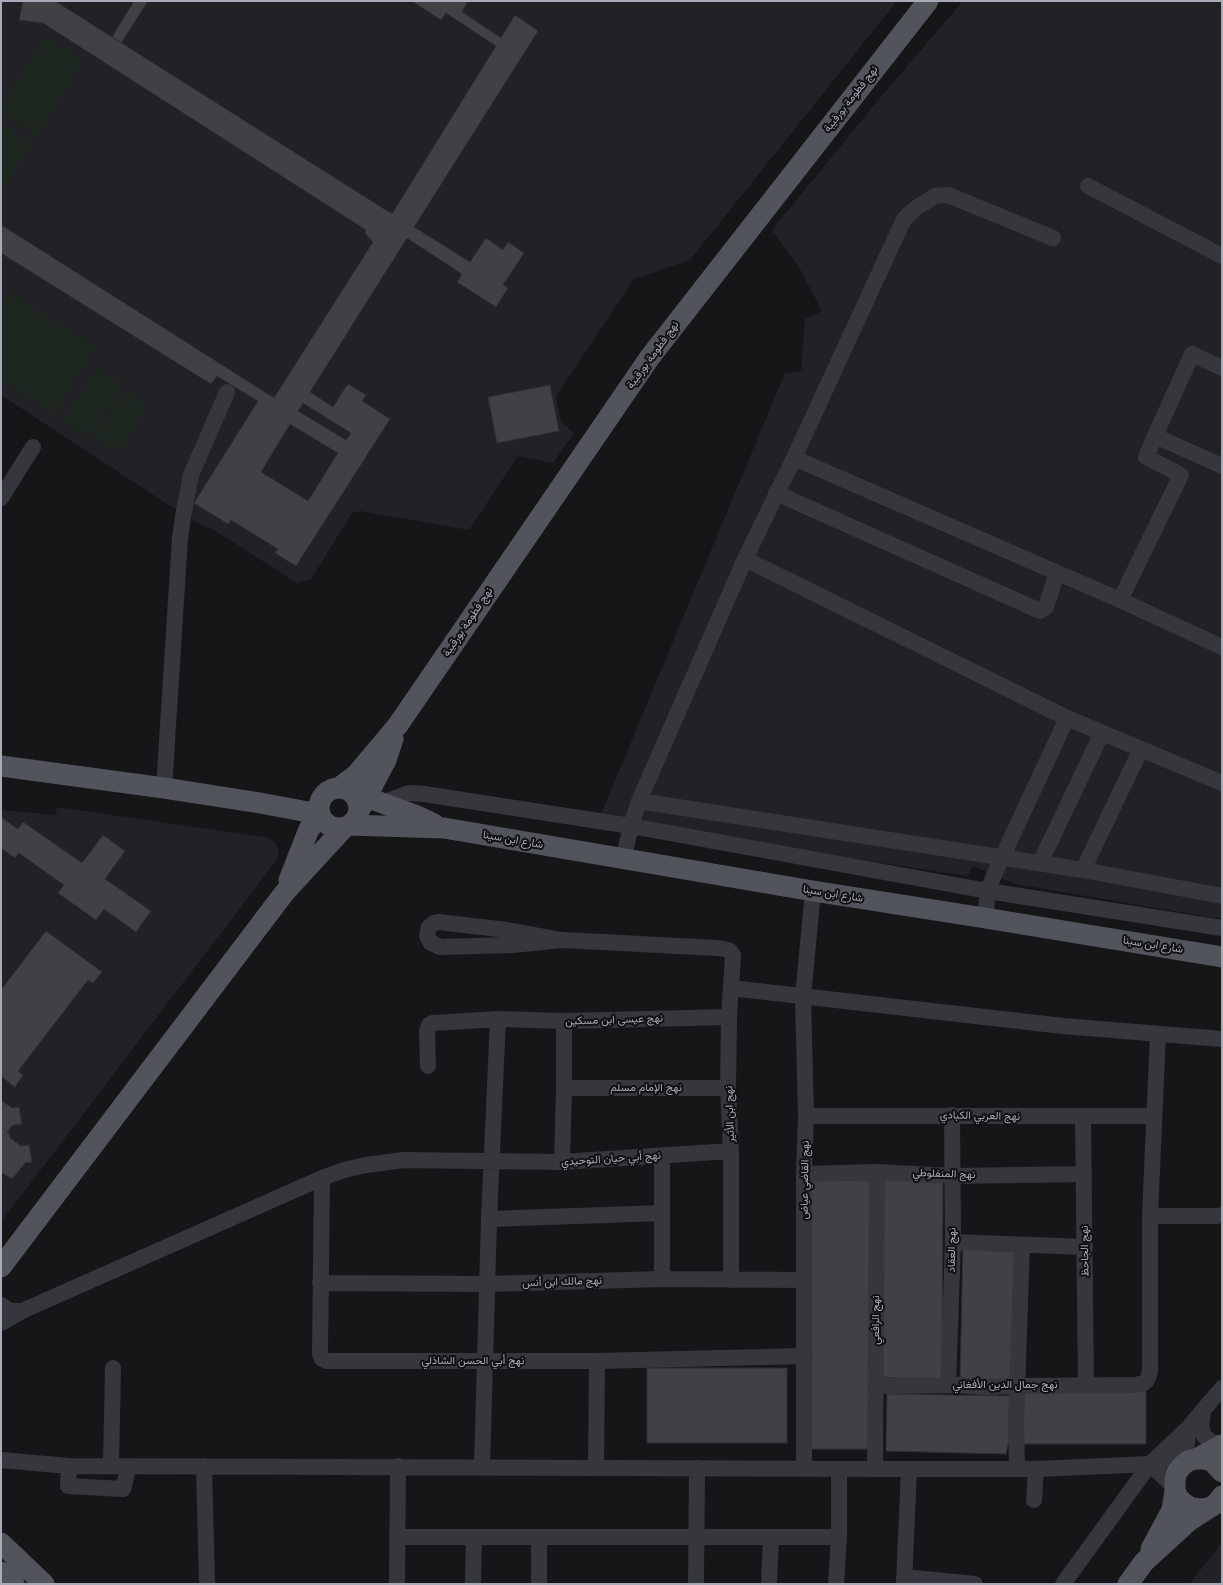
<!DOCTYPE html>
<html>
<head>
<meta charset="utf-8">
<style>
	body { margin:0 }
	#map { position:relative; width:1223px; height:1585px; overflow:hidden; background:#161618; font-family:"Fira Sans",sans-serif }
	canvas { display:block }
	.frame { position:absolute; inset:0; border:2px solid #a7abb8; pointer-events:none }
</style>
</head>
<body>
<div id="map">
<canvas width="1223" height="1585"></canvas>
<div class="frame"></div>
</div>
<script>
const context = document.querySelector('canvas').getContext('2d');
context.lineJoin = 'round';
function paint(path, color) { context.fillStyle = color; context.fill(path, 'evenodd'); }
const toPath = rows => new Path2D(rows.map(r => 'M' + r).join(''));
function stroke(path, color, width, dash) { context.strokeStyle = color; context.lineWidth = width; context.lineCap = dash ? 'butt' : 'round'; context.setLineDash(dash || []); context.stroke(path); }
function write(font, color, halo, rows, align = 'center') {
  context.font = font + ' "Fira Sans",Vazirmatn,sans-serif'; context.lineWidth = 4; context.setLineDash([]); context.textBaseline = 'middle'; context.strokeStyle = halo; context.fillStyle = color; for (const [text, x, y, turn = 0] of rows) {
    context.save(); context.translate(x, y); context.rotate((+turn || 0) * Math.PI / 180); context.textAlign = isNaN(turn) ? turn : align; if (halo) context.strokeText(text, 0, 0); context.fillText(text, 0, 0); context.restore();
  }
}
const built = toPath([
	[1,1,897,1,690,260,634,279,556,396,561,422,574,433,553,463,518,456,469,530,360,511,352,513,311,579,297,583,211,528,203,526,164,502,1,395],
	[963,1,1222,1,1222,919,1015,884,973,866,967,876,599,819,785,373,801,371,805,319,822,311,800,269,772,230,875,104],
	[57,807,270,838,275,843,278,848,279,853,278,858,1,1222,1,810,56,815],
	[1222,1543,1222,1584,1189,1584]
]);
const green = toPath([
	[45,36,84,60,37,136,1,113,1,107],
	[1,123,32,143,1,192],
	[9,292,96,347,55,413,1,380,1,304],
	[96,368,122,384,89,437,63,421],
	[122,390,148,405,120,452,94,436]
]);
const building = toPath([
	[23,1,55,1,392,214,496,46,446,13,441,20,412,1,465,1,467,3,462,12,501,38,515,15,538,31,414,227,470,262,486,238,503,250,508,242,524,253,503,285,508,288,496,307,457,282,462,274,407,238,310,392,333,407,348,384,366,395,362,401,390,419,296,566,275,553,278,549,231,520,228,524,194,503,258,401,217,376,211,384,1,253,1,229,3,226,274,398,373,242,365,233,366,230,43,23,19,20,23,1],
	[303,403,351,433,346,440,298,411,303,403],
	[290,424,338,453,308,501,261,472,290,424],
	[134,1,148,1,121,43,112,37,134,1],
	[550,385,559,431,497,443,488,397,550,385],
	[1,817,18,829,23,822,82,863,103,835,125,851,105,879,151,911,136,932,104,909,96,920,58,893,64,885,19,853,15,858,1,848,1,817],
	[46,931,102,972,93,983,88,980,18,1071,23,1075,15,1087,1,1076,1,990,46,931],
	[1,1100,12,1108,19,1107,22,1124,13,1125,7,1132,9,1133,10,1138,21,1146,29,1145,32,1162,25,1163,13,1178,10,1178,1,1172,1,1100],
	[881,1177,943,1178,942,1381,880,1377,881,1177],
	[810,1179,870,1180,869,1449,810,1449,810,1179],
	[963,1247,1018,1249,1016,1383,960,1380,963,1247],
	[647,1368,787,1368,787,1443,647,1443,647,1368],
	[1021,1388,1146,1389,1146,1444,1021,1444,1021,1388],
	[887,1394,1015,1396,1013,1424,1006,1454,886,1451,887,1394]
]);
const minor = toPath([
	[1088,186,1222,256],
	[1155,436,1222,466],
	[794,458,1120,600,1222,647],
	[776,493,1040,611,1046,607,1057,573],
	[1,498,33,447],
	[745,559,1067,718,1222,783],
	[1120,600,1181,475,1146,457,1155,436,1192,354,1222,368],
	[164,788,180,538,183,517,191,475,227,392],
	[639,801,1083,870,1141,749],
	[382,803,409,793,424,794,631,826,988,891,1222,928],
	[623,860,631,826,639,801,745,559,794,458,904,219,916,208,935,196,948,195,1053,238],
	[1040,863,1102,733],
	[1083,870,1222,896],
	[985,918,988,891,994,875,1067,718],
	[562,940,507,930,438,922,434,923,429,927,427,936,430,942,440,947,513,945,562,940,718,948,729,950,733,955,729,1017,728,1088,731,1151,731,1280],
	[731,988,1063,1026,1222,1039],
	[428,1066,427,1031,429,1025,433,1023,498,1019,564,1021,729,1017],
	[564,1088,728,1088],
	[806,1116,1154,1116],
	[1083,1117,1086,1385],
	[562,1162,564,1088,564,1021],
	[804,1174,877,1172,953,1176,1084,1174],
	[322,1178,320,1354,322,1359,327,1361,597,1361,805,1356],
	[1150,1216,1217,1216,1222,1215],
	[489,1219,662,1213],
	[953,1242,1085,1247],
	[662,1279,662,1156],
	[320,1283,487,1284,662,1279,805,1280],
	[1,1305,10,1311,22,1311],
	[1,1323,22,1311,322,1178,344,1170,366,1165,404,1160,562,1162,731,1151],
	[875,1384,890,1386,959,1385,980,1387,1017,1386,1135,1385,1144,1383,1147,1380,1150,1372,1150,1216,1158,1034],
	[948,1385,953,1242,952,1115],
	[1203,1411,1201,1427,1204,1436,1213,1443,1222,1443],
	[1,1460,69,1466,875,1469,1036,1469,1150,1464],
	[69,1466,68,1486,123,1489,129,1466],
	[111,1466,113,1368],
	[204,1466,207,1584],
	[482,1467,489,1219,498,1019],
	[596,1468,597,1361],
	[804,1468,804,1174,806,1116,803,997,813,891],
	[875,1469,877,1172],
	[1017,1469,1016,1421,1022,1245],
	[1175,1488,1150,1464,1174,1457,1188,1461,1186,1449,1189,1427],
	[1034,1500,1036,1469],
	[397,1537,839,1537],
	[539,1537,539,1584],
	[904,1577,975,1584],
	[397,1584,398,1466],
	[473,1584,474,1537],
	[696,1584,697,1468],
	[769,1584,771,1537],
	[836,1584,839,1537,839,1469],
	[904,1584,909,1469],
	[1063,1584,1150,1464,1189,1427,1222,1388]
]);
const major = toPath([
	[1,766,164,788,260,803,319,814],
	[340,787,356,775,398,725,650,357,928,1],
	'319 808a20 20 0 1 1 40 0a20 20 0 1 1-40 0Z',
	[352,792,415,815,434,824],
	[360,809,386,760,393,739],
	[350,825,444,828,813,891,985,918,1222,957],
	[289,880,309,829,320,817],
	[1,1267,285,892,344,828],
	[1196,1459,1222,1445],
	[1222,1472,1212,1461,1204,1459,1196,1459,1188,1461,1182,1466,1177,1472,1175,1480,1175,1491,1179,1499,1185,1504,1192,1508,1201,1509,1209,1508,1216,1504,1222,1496],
	[1,1543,44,1584],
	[1151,1549,1172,1510,1175,1491],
	[1,1572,14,1584],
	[1128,1584,1144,1562,1189,1521,1209,1508]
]);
const streetNames = [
	["نهج فطومة بورقيبة",851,99,-52],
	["نهج فطومة بورقيبة",653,355,-54],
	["نهج فطومة بورقيبة",468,622,-56],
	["شارع ابن سينا",513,840,10],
	["شارع ابن سينا",833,894,9],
	["شارع ابن سينا",1153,945,9],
	["نهج عيسى ابن مسكين",614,1020,-2],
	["نهج الإمام مسلم",646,1088],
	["نهج ابن الأثير",730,1114,-92],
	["نهج العربي الكبادي",980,1116,1],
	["نهج أبي حيان التوحيدي",611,1159,-4],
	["نهج المنفلوطي",944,1174,2],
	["نهج القاضي عياض",805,1180,-89],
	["نهج العقاد",952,1250,-89],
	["نهج الجاحظ",1085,1251,-91],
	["نهج مالك ابن أنس",562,1282,-2],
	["نهج الرافعي",876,1320,-90],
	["نهج أبي الحسن الشاذلي",473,1361],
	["نهج جمال الدين الأفغاني",1005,1385]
];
paint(built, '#222125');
paint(green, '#1d261f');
paint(building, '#404045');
stroke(building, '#302f34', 1);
stroke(minor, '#36373d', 16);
stroke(major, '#52545c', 21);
write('11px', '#a7abb8', '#111113', streetNames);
</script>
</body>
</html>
